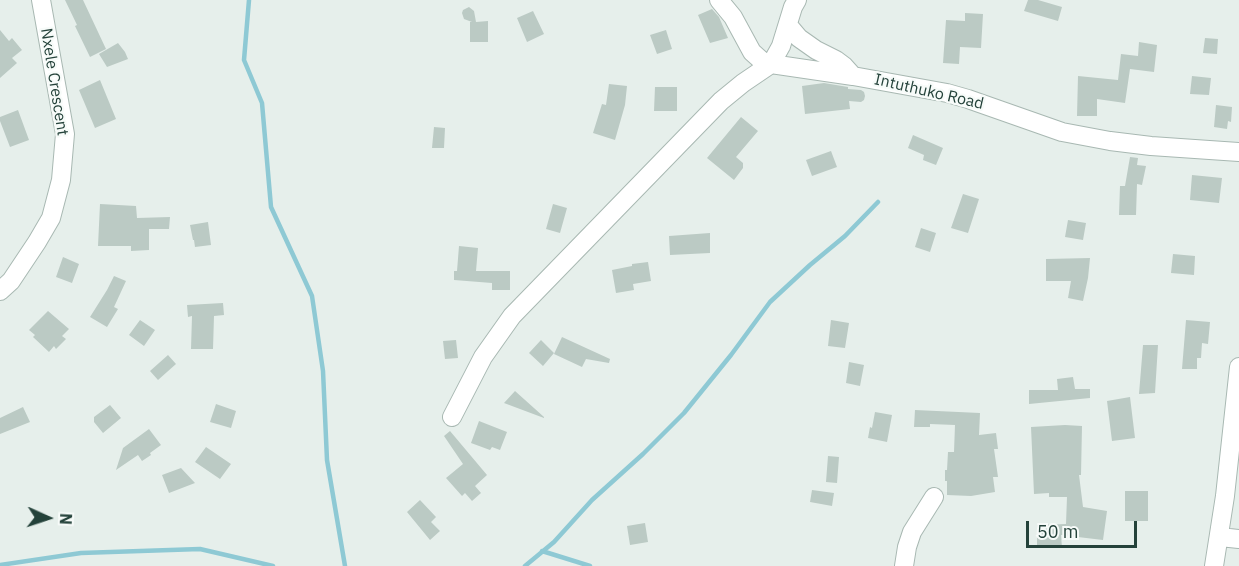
<!DOCTYPE html>
<html>
<head>
<meta charset="utf-8">
<style>
	body { margin:0 }
	#map { position:relative; width:1239px; height:566px; overflow:hidden; background:#e6efeb; font-family:"IBM Plex Sans",sans-serif }
	canvas { display:block }
	.north { position:absolute; left:18px; top:488px; width:60px; height:60px; -webkit-text-stroke:4px #f7fbf9; paint-order:stroke; rotate:93deg; font-size:16px; font-weight:700; line-height:24px; text-align:center; color:#24423a }
	.north::after { content:''; display:block; margin:auto; width:21px; height:27px; background:#24423a; clip-path:polygon(50% 0,100% 100%,50% 72%,0 100%) }
	.scale { position:absolute; left:1026px; top:521px; width:111px; height:27px; box-sizing:border-box; border:3px solid #24423a; border-top:0; padding-left:8px; font-size:18px; line-height:21px; white-space:nowrap; color:#24423a; -webkit-text-stroke:4px #f7fbf9; paint-order:stroke }
</style>
</head>
<body>
<div id="map">
<canvas width="1239" height="566"></canvas>
<div class="north">N</div>
<div class="scale">50 m</div>
</div>
<script>
const context = document.querySelector('canvas').getContext('2d');
context.lineJoin = 'round';
const toPath = rows => new Path2D(rows.map(r => 'M' + r).join(''));
function stroke(path, color, width, dash) { context.strokeStyle = color; context.lineWidth = width; context.lineCap = dash ? 'butt' : 'round'; context.setLineDash(dash || []); context.stroke(path); }
function paint(path, color) { context.fillStyle = color; context.fill(path, 'evenodd'); }
function write(font, color, halo, rows, align = 'center') {
  context.font = font + ' "IBM Plex Sans",sans-serif'; context.lineWidth = 4.5; context.setLineDash([]); context.textBaseline = 'middle'; context.strokeStyle = halo; context.fillStyle = color; for (const [text, x, y, turn = 0] of rows) {
    context.save(); context.translate(x, y); context.rotate((+turn || 0) * Math.PI / 180); context.textAlign = isNaN(turn) ? turn : align; if (halo) context.strokeText(text, 0, 0); context.fillText(text, 0, 0); context.restore();
  }
}
const stream = toPath([
	[249,0,244,60,262,103,271,207,312,296,323,371,327,460,345,566],
	[542,551,590,566],
	[0,565,81,553,200,549,273,566],
	[525,566,554,542,592,500,643,454,684,413,731,355,770,302,810,265,845,236,878,202]
]);
const building = toPath([
	[65,0,83,0,106,49,90,57,75,26,77,25],
	[1028,0,1038,0,1062,7,1058,21,1024,11],
	[469,7,474,11,476,22,488,21,488,42,470,42,470,22,472,22,464,19,462,13,463,10],
	[712,9,719,17,728,38,710,43,698,15],
	[533,11,544,34,527,42,517,18],
	[965,13,983,14,981,48,960,47,959,64,943,63,946,20,965,21],
	[0,30,9,41,12,38,22,50,12,58,17,63,0,78],
	[666,30,672,49,657,54,650,35],
	[1205,38,1218,39,1217,54,1203,53],
	[1139,42,1157,45,1154,72,1130,69,1125,103,1097,99,1097,116,1077,116,1078,76,1118,80,1121,54,1138,56],
	[118,43,125,52,128,59,107,67,99,54],
	[1192,76,1211,78,1209,95,1190,94],
	[100,80,116,119,95,128,79,90],
	[824,83,848,87,848,89,861,90,864,92,865,96,864,100,861,102,849,101,850,109,805,114,802,86],
	[609,84,627,86,625,105,615,140,593,133,602,104,606,105],
	[655,87,677,87,677,111,654,111],
	[1216,105,1232,107,1231,122,1228,121,1227,129,1214,127],
	[18,110,29,140,10,147,0,121,0,117],
	[741,117,758,131,736,157,743,163,743,168,734,180,707,158],
	[434,127,445,128,444,148,432,148],
	[913,135,943,148,936,165,923,160,924,155,908,148],
	[831,151,837,167,812,176,806,160],
	[1130,157,1138,158,1137,165,1146,166,1142,185,1137,184,1136,215,1119,215,1120,186,1125,186],
	[1192,175,1222,178,1219,203,1190,200],
	[963,194,979,199,968,233,951,228],
	[100,204,136,206,137,218,170,217,169,229,149,229,149,250,131,251,131,246,98,246],
	[553,204,567,208,560,233,546,229],
	[1068,220,1086,223,1083,240,1065,237],
	[208,222,211,245,195,247,194,240,193,240,190,225],
	[921,228,936,233,930,252,915,247],
	[710,233,710,253,670,255,669,236],
	[459,246,478,248,476,271,510,271,510,290,492,290,492,283,454,280,454,271,457,271],
	[1173,254,1195,256,1194,275,1171,273],
	[63,257,79,264,72,283,56,277],
	[1090,258,1088,278,1083,301,1068,298,1071,281,1046,281,1046,259],
	[648,262,651,281,633,284,634,290,616,293,612,270,632,266,632,264],
	[114,276,126,281,114,307,118,309,107,327,90,317,107,290],
	[223,303,224,315,214,316,213,349,191,349,192,316,188,317,187,305],
	[48,311,69,329,62,336,66,339,56,349,54,346,49,352,33,337,35,335,29,330],
	[140,320,155,330,144,346,129,335],
	[831,320,849,323,845,348,828,346],
	[1186,320,1210,322,1208,344,1202,343,1201,358,1197,358,1197,369,1182,369],
	[562,337,610,359,609,363,586,359,582,367,554,354],
	[456,340,458,358,445,359,443,341],
	[541,340,554,353,543,366,529,353],
	[1143,345,1158,345,1155,393,1139,394],
	[168,355,176,364,158,380,150,371],
	[849,362,864,365,860,386,846,383],
	[1073,377,1075,389,1090,389,1090,398,1029,404,1029,390,1058,390,1057,379],
	[515,391,544,417,544,418,504,403],
	[1130,397,1135,438,1112,441,1107,401],
	[216,404,236,411,231,428,210,422],
	[110,405,121,418,103,433,94,422,94,417],
	[23,407,30,422,0,434,0,418],
	[915,410,980,413,979,435,996,433,998,449,994,449,998,477,993,477,995,492,971,496,947,495,947,481,945,481,945,470,947,470,948,452,954,452,955,425,930,424,930,427,914,427],
	[875,412,892,415,887,442,868,438,870,427,872,428],
	[479,421,507,432,500,450,492,447,490,450,471,443],
	[1065,425,1082,426,1081,475,1079,475,1083,507,1107,511,1103,540,1061,535,1062,548,1049,548,1049,545,1037,546,1037,525,1066,524,1067,497,1049,497,1049,493,1034,494,1031,427],
	[149,429,161,445,150,453,151,455,142,461,138,455,116,470,123,448],
	[450,431,487,475,475,486,481,493,472,501,465,493,462,496,446,478,463,464,444,436],
	[206,447,231,464,220,479,195,462],
	[828,456,839,457,837,483,826,482],
	[181,468,195,483,169,493,162,475],
	[812,490,834,493,832,506,810,502],
	[1125,491,1148,491,1148,521,1125,521],
	[420,500,436,517,431,522,440,531,430,540,407,512],
	[645,523,648,542,630,545,627,526]
]);
const minor = toPath([
	[719,0,733,17,752,52,762,61,771,64,853,76,947,93,968,99,1062,132,1110,141,1151,146,1239,152],
	[788,25,799,38,816,50,836,60,844,66,853,76],
	[0,291,11,281,37,242,51,218,61,180,65,134,41,0],
	[452,417,483,357,512,316,721,101,743,83,771,64,781,46,793,7,797,0],
	[1220,537,1239,539],
	[904,566,907,547,912,532,934,497],
	[1214,566,1225,496,1239,367]
]);
const streetNames = [
	["Nxele Crescent",54,82,81],
	["Intuthuko Road",929,92,13]
];
stroke(stream, '#8ec9d4', 4.5);
paint(building, '#bbcac4');
stroke(minor, '#a8b8b2', 20);
stroke(minor, '#fff', 18);
write('16px', '#24423a', '#f7fbf9', streetNames);
</script>
</body>
</html>
